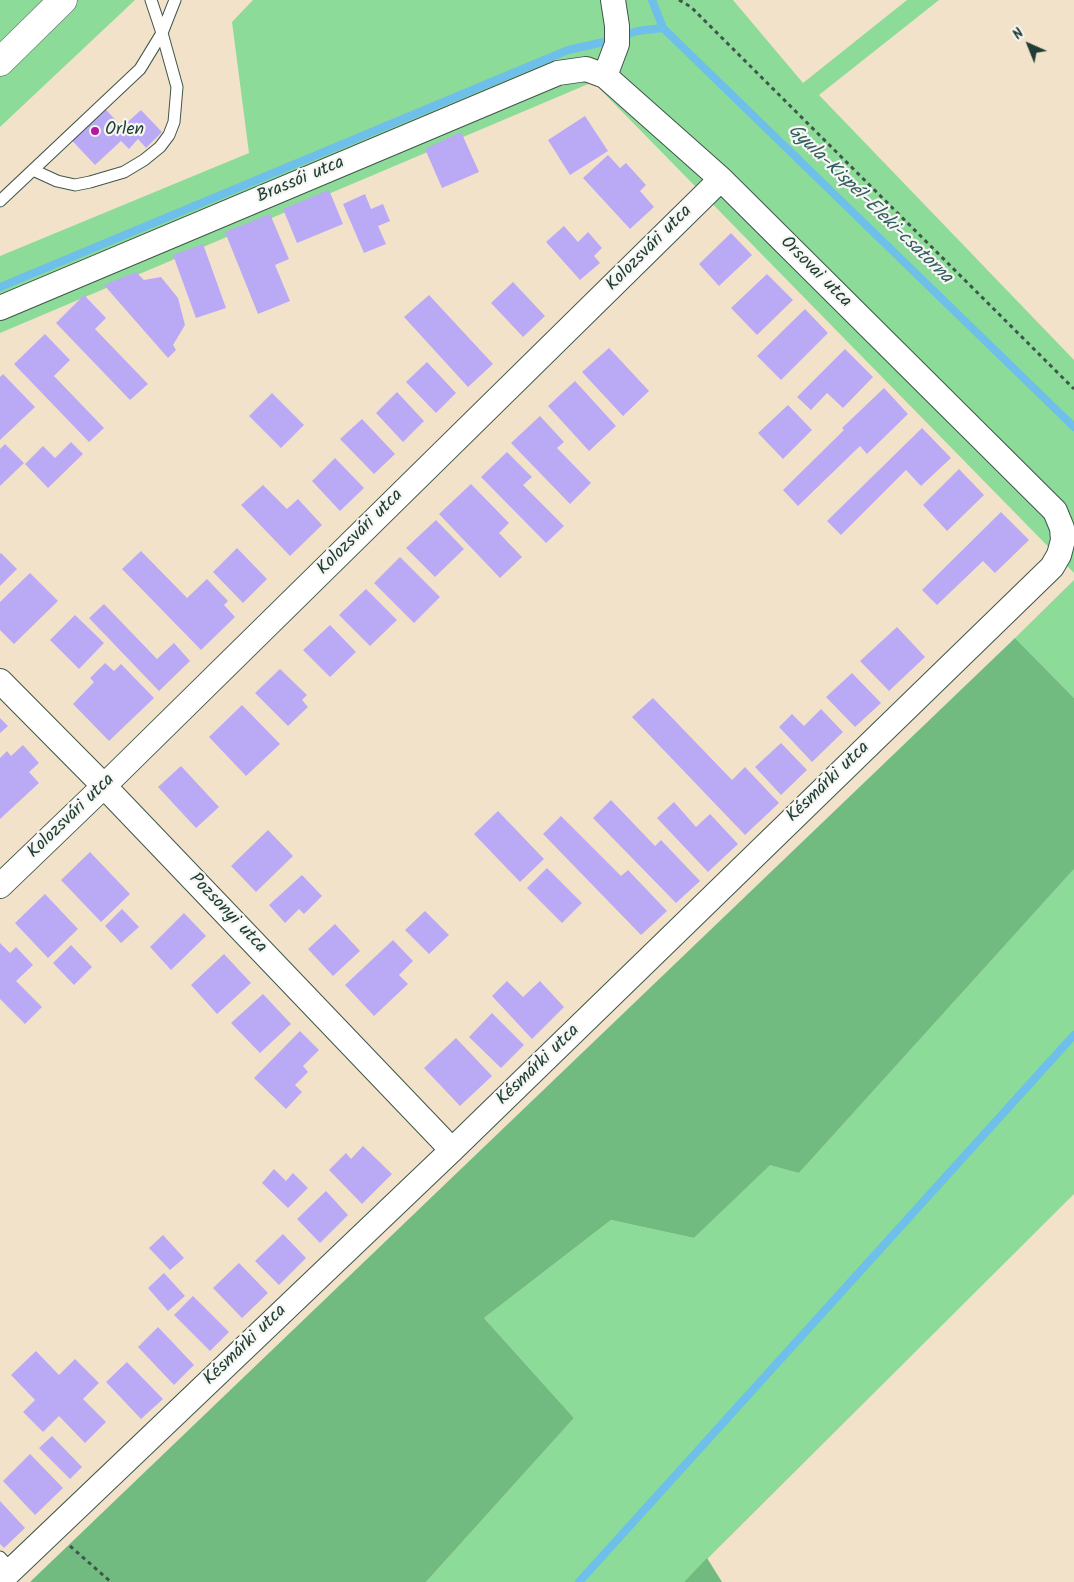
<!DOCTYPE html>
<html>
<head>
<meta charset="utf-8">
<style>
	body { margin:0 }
	#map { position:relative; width:1074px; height:1582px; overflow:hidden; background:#f3e2ca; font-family:Kalam,sans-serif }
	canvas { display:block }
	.north { position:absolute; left:1004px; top:20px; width:50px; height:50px; -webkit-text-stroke:4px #f6f6f2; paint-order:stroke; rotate:316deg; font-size:14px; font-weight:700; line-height:20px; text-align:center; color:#1f3d34 }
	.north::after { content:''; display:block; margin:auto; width:18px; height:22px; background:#1f3d34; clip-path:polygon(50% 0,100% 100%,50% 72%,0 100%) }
</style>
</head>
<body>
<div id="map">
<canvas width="1074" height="1582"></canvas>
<div class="north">N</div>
</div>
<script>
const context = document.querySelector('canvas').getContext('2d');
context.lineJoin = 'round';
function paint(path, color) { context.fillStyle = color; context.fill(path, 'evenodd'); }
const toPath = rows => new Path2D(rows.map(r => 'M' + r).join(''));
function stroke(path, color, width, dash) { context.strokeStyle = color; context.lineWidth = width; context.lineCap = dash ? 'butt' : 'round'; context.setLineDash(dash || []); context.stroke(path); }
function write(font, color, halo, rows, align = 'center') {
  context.font = font + ' Kalam,sans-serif'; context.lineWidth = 4.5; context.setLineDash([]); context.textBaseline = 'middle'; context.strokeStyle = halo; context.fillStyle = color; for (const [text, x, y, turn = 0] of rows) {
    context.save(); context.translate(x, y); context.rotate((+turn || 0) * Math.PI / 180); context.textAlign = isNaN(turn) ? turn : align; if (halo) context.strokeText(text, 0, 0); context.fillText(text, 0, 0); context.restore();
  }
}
const green = toPath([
	[0,0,135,0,0,127],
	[253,0,733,0,803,83,907,0,939,0,819,95,1074,360,1074,573,593,82,0,333,0,256,249,153,232,22],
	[1074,580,1074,698,1015,638],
	[1074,869,1074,1194,684,1582,426,1582,574,1418,484,1318,611,1220,694,1238,770,1164,799,1173]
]);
const forest = toPath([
	[1015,638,1074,698,1074,869,799,1173,770,1165,694,1238,611,1220,484,1318,574,1418,426,1582,30,1582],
	[707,1558,722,1582,684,1582]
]);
const stream = toPath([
	[652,0,663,28,1074,427],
	[0,287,568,50,604,42,637,31,663,28],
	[579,1582,1074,1035]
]);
const building = toPath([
	[98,101,122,127,141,110,162,132,146,148,138,139,129,149,121,141,95,165,64,132],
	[585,116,608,151,570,175,548,140],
	[461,132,479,172,442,188,425,149],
	[608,155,620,168,626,163,646,185,640,191,654,207,630,229,583,178],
	[329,190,343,224,297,243,283,209],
	[365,194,371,209,383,204,390,221,378,226,386,244,364,253,343,204],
	[270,214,289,259,275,265,290,301,258,314,225,232],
	[564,226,578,242,588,232,602,248,594,256,600,263,580,280,546,242],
	[731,233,752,255,719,286,699,264],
	[203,244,226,308,196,318,173,255],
	[136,272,144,280,161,277,178,298,185,325,173,345,176,350,168,358,104,285],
	[767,274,793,300,757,335,731,308],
	[513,282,545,316,523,337,491,303],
	[84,295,106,318,95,329,148,384,130,400,56,323],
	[429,295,493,364,468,387,404,317],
	[805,309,828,333,781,380,757,356],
	[45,334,70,360,54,376,104,428,89,442,14,364],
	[609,348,649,391,623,416,582,372],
	[845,349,873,377,843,408,827,393,811,410,797,397],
	[427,362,456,393,436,413,406,382],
	[3,374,35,407,0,440,0,377],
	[575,381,616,426,589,451,548,406],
	[884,388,908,414,867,454,860,446,798,506,783,490,844,430,842,428],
	[397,392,424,421,403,442,376,413],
	[272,393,304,425,281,448,249,416],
	[788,405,812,430,783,459,758,433],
	[540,416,564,442,557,448,591,483,570,504,511,443],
	[362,419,395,454,374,474,340,439],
	[922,428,951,458,921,486,906,470,841,535,827,521],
	[71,442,83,454,48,488,25,464,43,446,55,458],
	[5,444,24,463,0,486,0,449],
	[507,452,532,477,523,485,564,526,546,543,481,477],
	[335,458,364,488,340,511,312,481],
	[959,469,984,495,947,531,923,505],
	[471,484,509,523,499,533,522,557,500,578,439,514],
	[263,485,287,509,298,499,322,525,290,556,241,505],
	[1001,512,1029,540,995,573,983,561,937,605,922,590],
	[436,520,464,549,435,577,406,548],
	[237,548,267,579,243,603,213,572],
	[141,551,187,598,207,579,228,601,224,605,235,617,201,650,122,569],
	[1,553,17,569,0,586,0,554],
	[400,557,440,597,414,623,374,583],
	[30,573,58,601,14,644,0,630,0,602],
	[366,589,397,620,370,646,339,615],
	[104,604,157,659,174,643,190,661,159,691,89,618],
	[75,615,104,643,79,669,50,640],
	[330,625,356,652,330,677,303,650],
	[897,627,925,657,889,691,860,661],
	[105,663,114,671,121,664,154,698,109,741,73,704,94,682,90,678],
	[280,669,307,695,302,700,308,707,288,726,255,693],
	[852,673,881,703,855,727,826,697],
	[653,698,732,780,745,767,779,803,745,835,632,717],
	[242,705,280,744,246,776,209,737],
	[821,709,843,732,812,762,779,727,792,714,804,726],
	[0,718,8,726,0,733],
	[781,743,807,770,781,795,755,767],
	[23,745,39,763,29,772,39,783,0,819,0,758,7,751,11,756],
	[181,766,219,807,196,828,158,787],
	[611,800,655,846,661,840,700,881,676,903,593,818],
	[674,802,696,827,710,814,738,844,708,872,657,818],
	[498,811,544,859,520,882,474,834],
	[561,816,621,876,628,870,667,911,641,935,543,834],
	[268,830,293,856,256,892,231,866],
	[90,852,130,894,101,922,61,880],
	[547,868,582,903,562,923,527,888],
	[302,875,322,896,304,914,299,909,285,923,269,905],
	[45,894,78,929,48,958,15,923],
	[122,909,139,927,121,943,105,926],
	[425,911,449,935,429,954,405,930],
	[184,913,206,936,171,970,150,947],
	[335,924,360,951,333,976,308,949],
	[393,940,413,961,399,975,408,984,374,1016,345,985],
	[0,943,10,953,16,947,33,965,16,981,42,1007,25,1024,0,999],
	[71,945,92,967,74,985,53,963],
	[224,954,251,983,217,1014,191,985],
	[507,981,523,997,540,981,564,1007,532,1039,492,996],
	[263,994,291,1024,260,1053,231,1023],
	[492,1013,524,1045,501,1068,469,1037],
	[300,1031,319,1050,303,1066,308,1072,295,1085,302,1092,286,1109,254,1078],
	[456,1038,492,1076,460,1106,424,1068],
	[363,1146,392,1174,362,1204,329,1170,346,1153,351,1159],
	[274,1169,286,1181,293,1173,308,1188,288,1208,262,1183],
	[326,1191,348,1215,320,1243,297,1219],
	[283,1234,306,1258,279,1285,255,1261],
	[163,1235,184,1258,170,1270,149,1248],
	[239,1263,268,1293,242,1318,213,1288],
	[164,1273,185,1296,168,1311,148,1288],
	[193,1296,229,1332,210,1351,174,1315],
	[158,1327,194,1365,174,1385,138,1347],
	[36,1351,59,1375,75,1359,99,1383,83,1399,106,1422,85,1443,59,1416,43,1432,23,1412,35,1400,11,1375],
	[127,1362,163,1399,141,1419,106,1382],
	[52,1436,82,1467,70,1479,39,1448],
	[30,1454,63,1488,35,1515,3,1481],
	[0,1501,25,1528,4,1548,0,1544]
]);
const path = toPath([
	[679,0,691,7,1074,389],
	[70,1546,111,1582]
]);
const service = toPath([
	[33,170,57,181,75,185,90,182,124,172,144,160,160,147,169,135,174,122,177,87,162,33,151,0],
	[0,201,140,69,162,33,175,0],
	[0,1557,12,1570]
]);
const minor = toPath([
	[605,76,617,44,617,26,613,0],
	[0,308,558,73,586,69,605,76,721,179,1055,511,1062,528,1063,540,1059,555,1052,567,452,1150,0,1581],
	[0,681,104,786,452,1150],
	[0,886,104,786,721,179]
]);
const tertiary = toPath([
	[0,62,63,0]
]);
const markers = [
	[95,131,5,"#b5179e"]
];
const poiNames = [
	["Orlen",105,131]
];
const streetNames = [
	["Brassói utca",301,181,-23],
	["Kolozsvári utca",650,249,-45],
	["Orsovai utca",815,273,45],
	["Kolozsvári utca",361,533,-45],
	["Késmárki utca",829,783,-44],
	["Kolozsvári utca",72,817,-44],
	["Pozsonyi utca",227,914,46],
	["Késmárki utca",539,1066,-44],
	["Késmárki utca",246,1346,-44]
];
const waterNames = [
	["Gyula-Kispél-Eleki-csatorna",869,205,44]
];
paint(green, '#8cdb99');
paint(forest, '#71bb81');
stroke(stream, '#6ebfe9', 8);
paint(building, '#baaaf5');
stroke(service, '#3f564a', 13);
stroke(minor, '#3f564a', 26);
stroke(tertiary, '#3f564a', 29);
stroke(path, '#3f564a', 3, [4, 4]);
stroke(service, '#fff', 11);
stroke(minor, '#fff', 24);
stroke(tertiary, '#fff', 28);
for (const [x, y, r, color] of markers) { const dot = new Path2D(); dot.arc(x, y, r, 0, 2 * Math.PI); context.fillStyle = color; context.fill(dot); stroke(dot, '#f6f6f2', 2); }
write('18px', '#1f3d34', '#f6f6f2', poiNames, 'left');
write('18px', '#1f3d34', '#f6f6f2', streetNames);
write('italic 19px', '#335e61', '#f6f6f2', waterNames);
</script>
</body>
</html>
